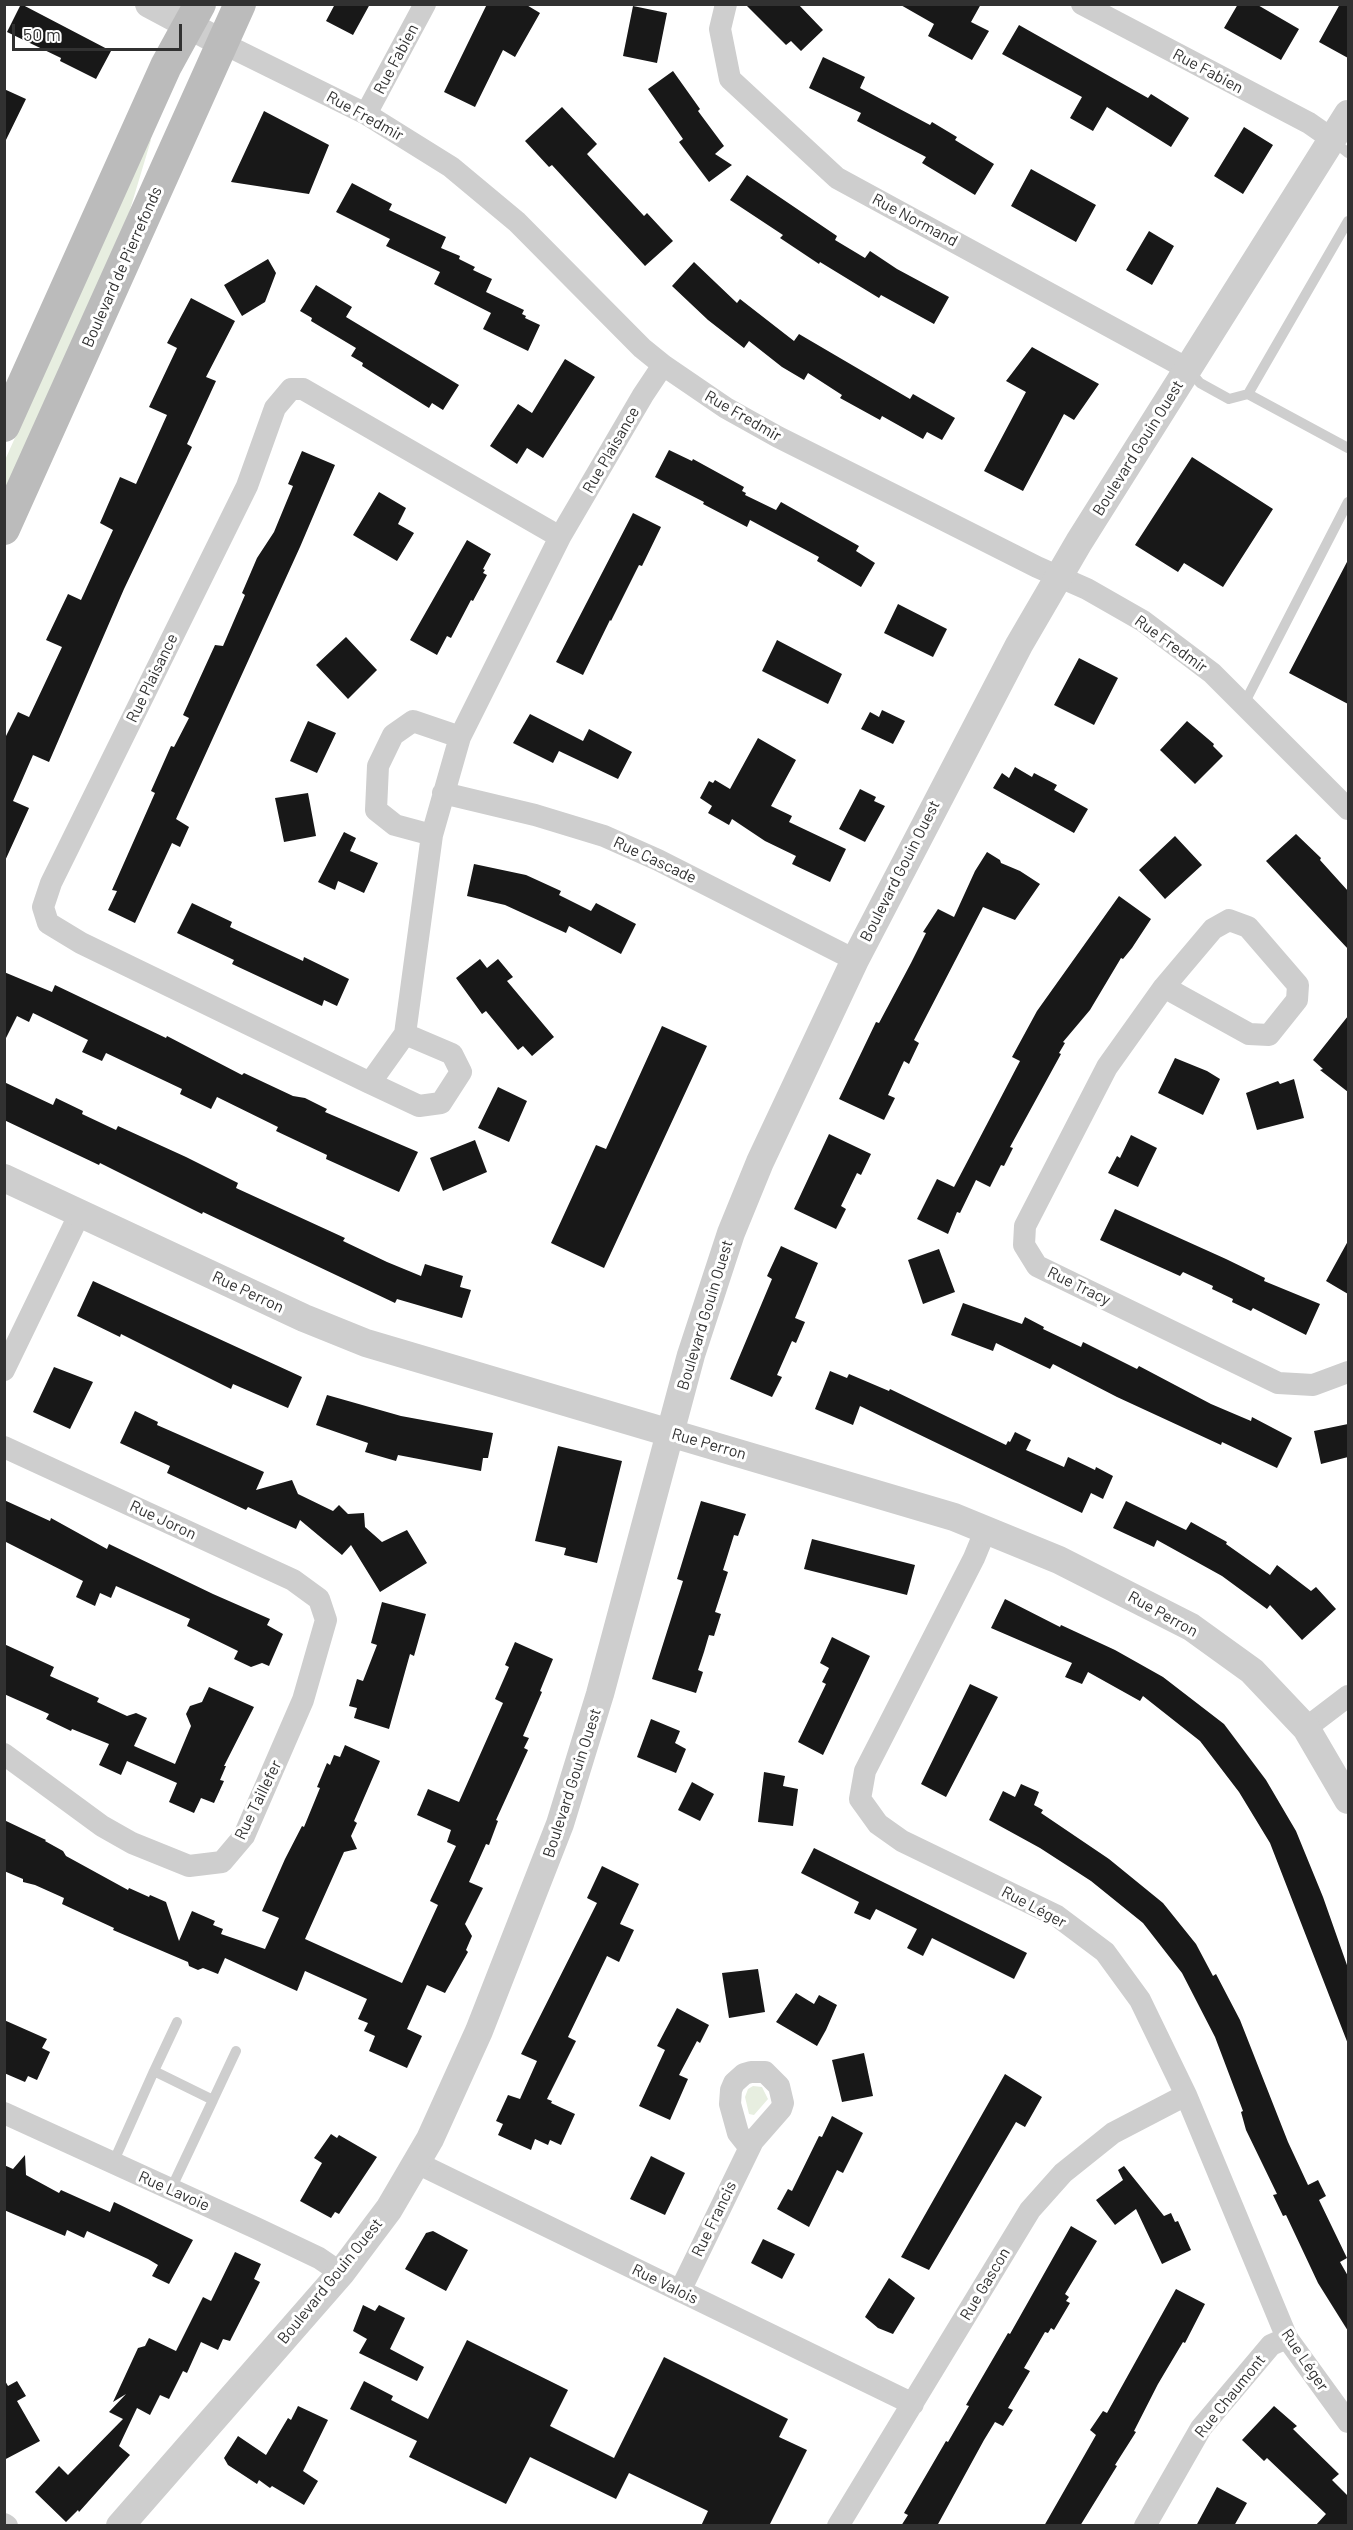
<!DOCTYPE html>
<html>
<head>
<meta charset="utf-8">
<style>
	body { margin:0 }
	#map { position:relative; width:1353px; height:2530px; overflow:hidden; background:#fff; font-family:Barlow,sans-serif }
	canvas { display:block }
	.frame { position:absolute; inset:0; border:6px solid #313131; pointer-events:none }
	.scale { position:absolute; left:12px; top:24px; width:170px; height:27px; box-sizing:border-box; border:3px solid #313131; border-top:0; padding-left:8px; font-size:18px; line-height:21px; white-space:nowrap; color:#313131; -webkit-text-stroke:4px #fff; paint-order:stroke }
</style>
</head>
<body>
<div id="map">
<canvas width="1353" height="2530"></canvas>
<div class="frame"></div>
<div class="scale">50 m</div>
</div>
<script>
const context = document.querySelector('canvas').getContext('2d');
context.lineJoin = 'round';
function paint(path, color) { context.fillStyle = color; context.fill(path, 'evenodd'); }
const toPath = rows => new Path2D(rows.map(r => 'M' + r).join(''));
function stroke(path, color, width, dash) { context.strokeStyle = color; context.lineWidth = width; context.lineCap = dash ? 'butt' : 'round'; context.setLineDash(dash || []); context.stroke(path); }
function write(font, color, halo, rows, align = 'center') {
  context.font = font + ' Barlow,sans-serif'; context.lineWidth = 6; context.setLineDash([]); context.textBaseline = 'middle'; context.strokeStyle = halo; context.fillStyle = color; for (const [text, x, y, turn = 0] of rows) {
    context.save(); context.translate(x, y); context.rotate((+turn || 0) * Math.PI / 180); context.textAlign = isNaN(turn) ? turn : align; if (halo) context.strokeText(text, 0, 0); context.fillText(text, 0, 0); context.restore();
  }
}
const green = toPath([
	[149,139,151,140,129,213,5,492,5,460],
	[753,2086,762,2087,768,2099,754,2115,749,2114,745,2097,748,2089]
]);
const building = toPath([
	[21,4,111,51,96,79,60,61,61,58,7,32],
	[335,4,370,4,353,35,326,21],
	[487,4,525,4,540,13,515,57,503,50,475,107,444,92],
	[745,4,798,4,823,30,801,51,791,41,786,45],
	[899,4,981,4,971,22,989,31,972,60,928,36,934,24],
	[1238,4,1256,4,1299,29,1281,60,1224,28],
	[1340,4,1348,4,1348,58,1319,42],
	[633,6,667,13,657,63,623,56],
	[1019,25,1148,98,1151,94,1189,118,1171,147,1107,107,1093,131,1070,118,1082,97,1002,54],
	[823,57,865,77,860,88,930,125,932,122,957,137,955,140,994,164,975,195,922,163,926,157,857,121,861,113,809,88],
	[673,71,700,109,698,111,724,146,715,154,732,165,709,182,679,142,683,139,648,89],
	[4,89,26,99,4,144],
	[562,107,597,144,587,154,644,216,647,213,673,241,645,266,552,165,549,167,525,141],
	[264,111,329,145,309,194,231,182],
	[1244,127,1273,145,1243,194,1214,176],
	[1031,169,1096,205,1076,242,1011,206],
	[747,175,837,236,835,240,865,258,870,251,897,269,949,297,934,324,881,295,879,298,820,262,819,264,780,238,783,235,730,200],
	[352,183,392,204,389,210,446,237,441,248,460,256,459,259,475,267,473,270,492,279,486,292,524,310,522,314,526,316,525,318,540,325,528,351,483,329,491,313,434,284,440,272,386,246,390,239,336,212],
	[1149,231,1174,246,1152,285,1126,270],
	[268,259,276,273,265,302,242,316,224,285],
	[694,262,737,303,740,299,794,341,799,334,910,399,913,394,955,418,942,440,927,432,923,439,882,416,880,420,840,398,842,395,808,373,804,380,782,367,749,341,744,348,708,320,672,286],
	[316,285,352,307,346,317,459,385,443,410,432,403,429,408,362,366,363,363,351,356,356,348,311,321,312,318,300,311],
	[191,298,235,321,206,377,216,381,187,444,192,447,124,589,49,762,33,755,13,801,29,808,4,863,4,740,18,712,29,717,62,647,46,640,68,594,81,600,113,530,100,523,120,477,136,484,167,415,149,407,177,348,167,343],
	[1032,347,1099,384,1074,420,1064,414,1023,491,984,471,1026,392,1006,381],
	[565,359,595,377,543,458,527,448,517,464,490,446,518,404,532,413],
	[669,450,692,461,693,459,744,487,742,491,746,493,745,495,776,510,781,502,859,546,856,551,875,563,861,587,817,561,819,557,750,520,747,527,703,504,704,502,655,477],
	[302,451,335,465,300,547,176,819,189,827,180,847,172,843,135,923,108,910,117,891,112,890,155,793,151,791,171,746,174,747,189,718,183,715,215,645,223,646,245,595,242,593,257,558,274,532,293,486,288,484],
	[1192,457,1273,509,1223,587,1184,563,1178,572,1135,545],
	[379,492,406,508,398,524,414,533,397,561,353,535],
	[633,513,661,527,642,566,639,565,611,621,610,620,583,675,556,662],
	[467,540,491,554,483,569,485,570,483,573,487,575,473,601,471,600,451,638,447,636,437,655,410,640],
	[1348,560,1348,704,1289,673],
	[898,604,947,629,933,657,884,633],
	[346,637,377,670,348,699,316,665],
	[777,640,842,674,828,704,762,671],
	[1079,658,1118,678,1094,725,1054,705],
	[882,710,905,721,893,744,861,729,870,712,879,717],
	[530,714,583,741,589,729,632,752,618,779,559,751,553,763,513,743],
	[308,721,336,733,317,773,290,761],
	[1187,721,1214,744,1213,746,1223,756,1195,784,1160,750],
	[758,738,796,760,771,806,792,816,789,822,846,849,830,882,792,864,796,856,765,841,732,819,729,825,708,813,712,806,700,798,709,781,713,783,715,780,730,789],
	[1015,767,1032,777,1034,773,1057,785,1054,790,1088,809,1074,833,993,788,1002,773,1009,778],
	[860,789,876,797,874,801,885,806,865,842,839,829],
	[308,793,316,836,284,842,275,798],
	[344,832,356,838,350,851,378,863,364,893,338,881,335,890,318,882],
	[1296,834,1321,858,1320,860,1348,891,1348,949,1266,861],
	[1175,836,1202,865,1165,899,1139,870],
	[987,852,1000,860,1001,863,1020,871,1040,884,1015,920,983,907,914,1040,919,1043,909,1064,904,1061,888,1095,895,1098,884,1120,839,1099,876,1022,879,1023,911,963,926,933,923,932,938,909,954,917,975,871],
	[474,864,526,875,561,891,559,895,591,911,596,903,636,924,621,954,569,926,566,933,505,905,467,896],
	[1119,896,1151,919,1132,948,1123,959,1121,958,1090,1010,1063,1042,1065,1043,1059,1053,1061,1054,1010,1147,1013,1148,1004,1166,1001,1165,990,1187,976,1180,960,1213,957,1212,948,1234,917,1219,937,1179,954,1187,1020,1061,1012,1057,1037,1011],
	[192,903,232,922,230,927,303,961,304,957,349,979,337,1006,324,1000,322,1006,232,964,234,960,177,933],
	[480,959,487,968,498,959,513,977,507,981,554,1037,532,1056,523,1046,518,1050,486,1011,482,1014,456,978],
	[4,972,52,992,55,985,166,1038,167,1036,242,1075,244,1073,293,1096,305,1098,327,1109,325,1112,418,1152,399,1192,326,1159,327,1155,276,1131,278,1127,217,1097,211,1109,180,1094,182,1089,106,1053,102,1061,82,1052,88,1040,33,1013,29,1022,17,1016,4,1042],
	[1348,1016,1348,1092,1320,1070,1323,1069,1313,1060],
	[662,1026,707,1046,604,1268,551,1243,596,1145,606,1149],
	[1175,1058,1207,1071,1220,1079,1203,1115,1158,1093],
	[1294,1079,1304,1118,1257,1130,1246,1093,1278,1081,1280,1084],
	[4,1082,53,1105,56,1098,83,1111,82,1114,116,1130,118,1126,186,1157,238,1183,236,1188,345,1238,343,1241,387,1262,421,1276,425,1264,463,1276,460,1287,471,1290,462,1318,397,1299,395,1303,203,1212,202,1214,100,1163,99,1165,4,1120],
	[498,1087,527,1101,509,1142,478,1128],
	[829,1134,871,1154,861,1175,857,1173,841,1206,846,1209,836,1229,794,1209],
	[1131,1135,1157,1148,1138,1187,1108,1173,1117,1156,1120,1158],
	[475,1140,487,1172,443,1191,430,1158],
	[1115,1209,1226,1259,1265,1278,1264,1281,1320,1304,1306,1335,1253,1308,1251,1311,1232,1302,1233,1299,1212,1289,1213,1286,1183,1272,1180,1276,1100,1240],
	[1348,1241,1348,1294,1326,1281],
	[781,1246,818,1263,795,1318,805,1322,796,1343,792,1341,777,1375,782,1377,772,1397,730,1379,772,1279,767,1276],
	[939,1249,955,1292,923,1304,908,1260],
	[93,1281,302,1377,288,1408,233,1384,231,1389,121,1334,120,1337,77,1316],
	[963,1303,1022,1324,1025,1317,1044,1327,1043,1329,1081,1347,1083,1342,1137,1369,1139,1366,1211,1404,1251,1421,1252,1417,1292,1438,1277,1468,1222,1442,1221,1445,1117,1397,1053,1364,1050,1369,996,1343,993,1351,951,1335],
	[54,1367,93,1382,70,1429,33,1412],
	[830,1371,847,1378,849,1374,889,1391,890,1389,1006,1445,1008,1441,1010,1442,1015,1432,1031,1440,1026,1450,1064,1467,1068,1457,1095,1470,1096,1467,1113,1476,1103,1499,1091,1493,1082,1513,860,1406,853,1425,815,1409],
	[327,1395,401,1416,493,1433,488,1458,483,1458,481,1471,398,1455,396,1461,365,1452,368,1443,316,1425],
	[135,1411,158,1422,157,1425,264,1472,256,1490,292,1480,298,1494,333,1511,339,1505,348,1514,364,1513,365,1527,382,1542,407,1530,427,1563,380,1592,351,1545,342,1555,300,1520,296,1529,248,1507,246,1510,167,1473,170,1466,120,1443],
	[1348,1424,1348,1457,1321,1464,1314,1431],
	[558,1446,622,1461,597,1563,564,1555,566,1548,535,1541],
	[4,1500,50,1521,51,1518,107,1549,109,1544,213,1594,270,1619,267,1625,283,1634,269,1666,262,1663,251,1667,234,1659,238,1651,187,1626,190,1619,116,1586,111,1598,100,1593,95,1606,76,1597,83,1581,4,1541],
	[701,1501,746,1514,738,1536,734,1535,723,1570,728,1572,715,1612,721,1614,714,1636,709,1635,704,1652,698,1670,703,1672,696,1693,652,1679,683,1581,677,1579],
	[1126,1501,1186,1530,1191,1522,1227,1542,1226,1544,1270,1575,1277,1565,1311,1591,1316,1587,1336,1609,1302,1640,1270,1605,1267,1609,1222,1576,1157,1540,1154,1547,1113,1528],
	[812,1539,915,1565,907,1595,804,1569],
	[1005,1599,1060,1627,1061,1625,1115,1650,1163,1677,1224,1724,1266,1780,1296,1831,1323,1897,1348,1968,1348,2044,1270,1843,1239,1792,1200,1741,1143,1696,1140,1701,1088,1672,1082,1684,1065,1677,1072,1663,991,1628],
	[382,1602,426,1614,414,1656,410,1654,389,1729,354,1718,357,1708,349,1706,357,1679,363,1681,377,1645,371,1643],
	[832,1637,870,1656,823,1755,798,1742,826,1684,822,1682,829,1668,820,1663],
	[515,1642,553,1659,540,1691,542,1692,523,1736,529,1738,524,1748,528,1750,496,1820,498,1821,489,1845,486,1844,469,1882,483,1888,465,1924,472,1936,466,1950,468,1952,445,1993,427,1985,407,2029,422,2036,407,2068,369,2051,375,2036,364,2031,368,2023,358,2019,367,1999,305,1971,297,1991,225,1958,218,1974,203,1968,198,1970,189,1966,188,1962,113,1930,114,1928,62,1904,64,1898,35,1885,23,1882,23,1879,4,1871,4,1820,46,1840,45,1841,63,1851,66,1856,128,1890,129,1888,149,1897,150,1895,166,1902,179,1941,192,1911,215,1921,213,1925,223,1929,221,1934,265,1949,279,1918,262,1911,285,1859,302,1826,304,1827,320,1788,317,1787,327,1763,330,1765,334,1755,340,1757,345,1745,380,1761,354,1821,357,1823,351,1836,357,1849,344,1852,305,1939,402,1983,438,1905,430,1901,456,1846,447,1842,451,1830,417,1815,428,1789,459,1802,503,1703,495,1699,509,1667,505,1665],
	[4,1644,54,1667,50,1676,99,1698,97,1702,127,1716,136,1713,147,1718,134,1746,175,1764,191,1726,186,1714,190,1706,202,1702,209,1687,254,1707,224,1766,226,1766,220,1780,224,1781,214,1803,201,1798,194,1813,169,1802,177,1783,127,1761,121,1775,99,1765,109,1744,72,1729,71,1731,46,1719,49,1714,4,1694],
	[970,1684,998,1697,946,1797,921,1784],
	[651,1719,680,1731,675,1743,686,1749,676,1773,637,1757],
	[764,1772,785,1776,783,1786,798,1789,793,1826,758,1822],
	[692,1782,714,1794,700,1821,678,1810],
	[1021,1784,1039,1792,1034,1805,1043,1810,1041,1813,1109,1859,1163,1903,1196,1944,1213,1976,1216,1974,1240,2020,1288,2142,1308,2185,1318,2180,1326,2196,1319,2200,1347,2258,1340,2262,1348,2276,1348,2331,1318,2283,1286,2215,1283,2216,1273,2195,1277,2194,1246,2130,1241,2112,1243,2111,1215,2037,1182,1973,1143,1923,1091,1881,1040,1848,989,1820,1003,1791,1015,1797],
	[814,1848,1027,1953,1014,1979,932,1938,923,1956,907,1948,917,1929,876,1909,870,1920,854,1913,859,1902,801,1873],
	[602,1866,639,1884,620,1924,634,1930,619,1962,607,1956,568,2037,576,2041,547,2099,552,2101,551,2103,575,2114,561,2145,550,2140,548,2145,535,2139,531,2150,498,2135,503,2124,496,2121,508,2095,520,2099,537,2061,521,2054,597,1903,587,1898],
	[758,1969,765,2012,729,2018,722,1973],
	[796,1993,814,2004,819,1995,837,2005,826,2030,817,2046,776,2022],
	[677,2008,709,2025,700,2043,697,2041,679,2075,688,2079,670,2120,639,2106,665,2050,657,2046],
	[4,2020,47,2039,42,2048,50,2052,37,2080,28,2076,25,2082,4,2073],
	[864,2053,873,2096,842,2102,832,2060],
	[1005,2074,1042,2097,1025,2127,1016,2122,929,2270,901,2257],
	[832,2116,863,2133,843,2173,837,2170,809,2227,777,2209,788,2189,792,2191,819,2136,822,2137],
	[331,2134,337,2138,339,2135,377,2157,339,2214,335,2212,331,2218,300,2201,322,2163,314,2158],
	[25,2155,26,2175,59,2193,61,2190,110,2212,114,2202,193,2240,169,2284,152,2276,158,2265,148,2259,87,2231,84,2238,67,2230,65,2236,4,2210,4,2165,13,2169],
	[651,2156,685,2173,665,2215,630,2199],
	[1124,2166,1164,2216,1171,2213,1175,2222,1178,2221,1191,2250,1162,2264,1136,2209,1115,2225,1096,2200,1123,2180,1118,2170],
	[1071,2226,1097,2241,1065,2294,1069,2297,1066,2301,1070,2303,1054,2330,1051,2328,1048,2333,1045,2332,1024,2368,1030,2371,1008,2408,1013,2410,1003,2426,995,2422,984,2440,937,2526,901,2526,908,2515,904,2513,946,2441,948,2442,969,2406,966,2405,1008,2333,1010,2334],
	[433,2231,468,2250,446,2291,405,2269,426,2233],
	[763,2239,795,2254,782,2279,751,2263],
	[235,2252,261,2264,254,2279,260,2282,230,2341,223,2339,218,2350,201,2342,187,2373,183,2371,169,2399,160,2395,150,2415,137,2408,119,2446,130,2455,79,2512,78,2510,66,2522,35,2492,59,2466,68,2475,123,2419,109,2412,126,2394,113,2402,138,2348,145,2346,149,2338,176,2351,203,2297,211,2301],
	[889,2278,915,2298,893,2334,878,2328,865,2317],
	[1176,2289,1205,2304,1185,2343,1183,2342,1158,2384,1134,2431,1136,2432,1115,2465,1117,2466,1080,2526,1044,2526,1096,2435,1090,2430,1103,2411,1107,2413],
	[363,2305,375,2311,379,2305,405,2318,390,2349,424,2367,417,2381,359,2353,367,2339,353,2331],
	[467,2340,568,2390,550,2426,614,2458,664,2357,788,2419,779,2437,807,2450,769,2526,701,2526,708,2511,629,2473,616,2499,530,2457,506,2504,409,2457,417,2441,350,2409,364,2381,393,2396,391,2400,428,2419],
	[4,2379,8,2386,17,2381,26,2396,17,2401,40,2441,4,2460],
	[298,2406,328,2420,303,2471,318,2481,304,2505,272,2486,270,2488,259,2480,257,2484,228,2465,224,2458,238,2436,266,2455,288,2418,291,2420],
	[1274,2406,1297,2426,1293,2429,1339,2474,1332,2480,1348,2496,1348,2526,1315,2526,1326,2514,1267,2458,1264,2461,1242,2440],
	[1217,2487,1247,2503,1234,2526,1196,2526]
]);
const service = toPath([
	[1332,140,1348,153],
	[1188,369,1200,383,1229,399,1248,394,1348,448],
	[1248,394,1348,221],
	[1244,704,1348,502],
	[154,2071,177,2022],
	[213,2100,236,2051],
	[113,2163,154,2071,213,2100,171,2189]
]);
const minor = toPath([
	[726,4,720,29,730,79,837,178,1188,369],
	[1082,4,1309,123,1332,139],
	[222,43,366,114,451,167,517,222,642,348,663,365,726,408,778,437,916,506,1037,567,1087,589,1143,621,1212,673,1348,809],
	[366,114,425,4],
	[560,537,303,389,291,389,275,408,247,486,51,883,43,907,48,923,81,943,370,1083,405,1034,432,835,460,737,560,537,643,395,663,365],
	[443,793,535,815,604,836,658,860,855,960],
	[432,835,395,825,376,810,378,766,393,735,413,721,460,737],
	[1164,987,1249,1034,1269,1035,1297,1000,1298,985,1248,927,1229,920,1213,929,1164,987,1107,1067,1025,1226,1024,1245,1037,1266,1278,1383,1313,1385,1348,1372],
	[370,1083,419,1106,441,1103,461,1072,452,1054,405,1034],
	[4,1370,80,1213],
	[4,1447,293,1580,319,1599,326,1620,303,1700,244,1836,222,1862,189,1866,132,1843,102,1826,4,1754],
	[986,1529,974,1558,865,1771,860,1799,878,1824,902,1841,1057,1916,1105,1952,1140,2000,1186,2095,1287,2338,1348,2422],
	[1306,1728,1348,1696],
	[4,2113,256,2228,319,2258,341,2273],
	[417,2163,913,2404],
	[680,2291,753,2141,781,2109,783,2103,779,2086,765,2072,751,2072,744,2074,734,2083,731,2090,730,2104,738,2133,749,2147],
	[4,2524,7,2526],
	[838,2526,1030,2210,1063,2173,1113,2133,1186,2095],
	[1145,2526,1201,2428,1271,2345,1287,2338]
]);
const tertiary = toPath([
	[149,4,222,43],
	[4,1178,304,1318,366,1343,954,1517,1059,1560,1191,1627,1252,1671,1306,1728,1348,1800],
	[120,2526,341,2273,389,2209,430,2139,479,2031,560,1824,600,1694,691,1355,731,1233,760,1162,855,960,1019,645,1079,542,1348,114]
]);
const secondary = toPath([
	[4,426,166,66,200,4],
	[4,529,240,4]
]);
const streetNames = [
	["Rue Fabien",396,59,-62],
	["Rue Fabien",1208,71,28],
	["Rue Fredmir",365,116,29],
	["Rue Normand",915,220,28],
	["Boulevard de Pierrefonds",122,267,-66],
	["Rue Fredmir",743,416,30],
	["Boulevard Gouin Ouest",1138,448,-58],
	["Rue Plaisance",611,450,-60],
	["Rue Fredmir",1171,644,36],
	["Rue Plaisance",152,678,-64],
	["Rue Cascade",655,860,25],
	["Boulevard Gouin Ouest",900,871,-63],
	["Rue Tracy",1079,1286,26],
	["Rue Perron",248,1292,25],
	["Boulevard Gouin Ouest",705,1315,-73],
	["Rue Perron",709,1444,16],
	["Rue Joron",163,1520,25],
	["Rue Perron",1163,1614,29],
	["Boulevard Gouin Ouest",572,1783,-72],
	["Rue Taillefer",258,1800,-64],
	["Rue Léger",1034,1907,28],
	["Rue Lavoie",174,2191,24],
	["Rue Francis",714,2219,-64],
	["Boulevard Gouin Ouest",330,2281,-51],
	["Rue Valois",665,2284,26],
	["Rue Gascon",985,2284,-59],
	["Rue Léger",1305,2360,56],
	["Rue Chaumont",1230,2396,-51]
];
paint(green, '#e7eee0');
paint(building, '#181818');
stroke(service, '#cecece', 10);
stroke(minor, '#cecece', 22);
stroke(tertiary, '#cecece', 28);
stroke(secondary, '#bbb', 32);
write('16px', '#313131', '#fff', streetNames);
</script>
</body>
</html>
